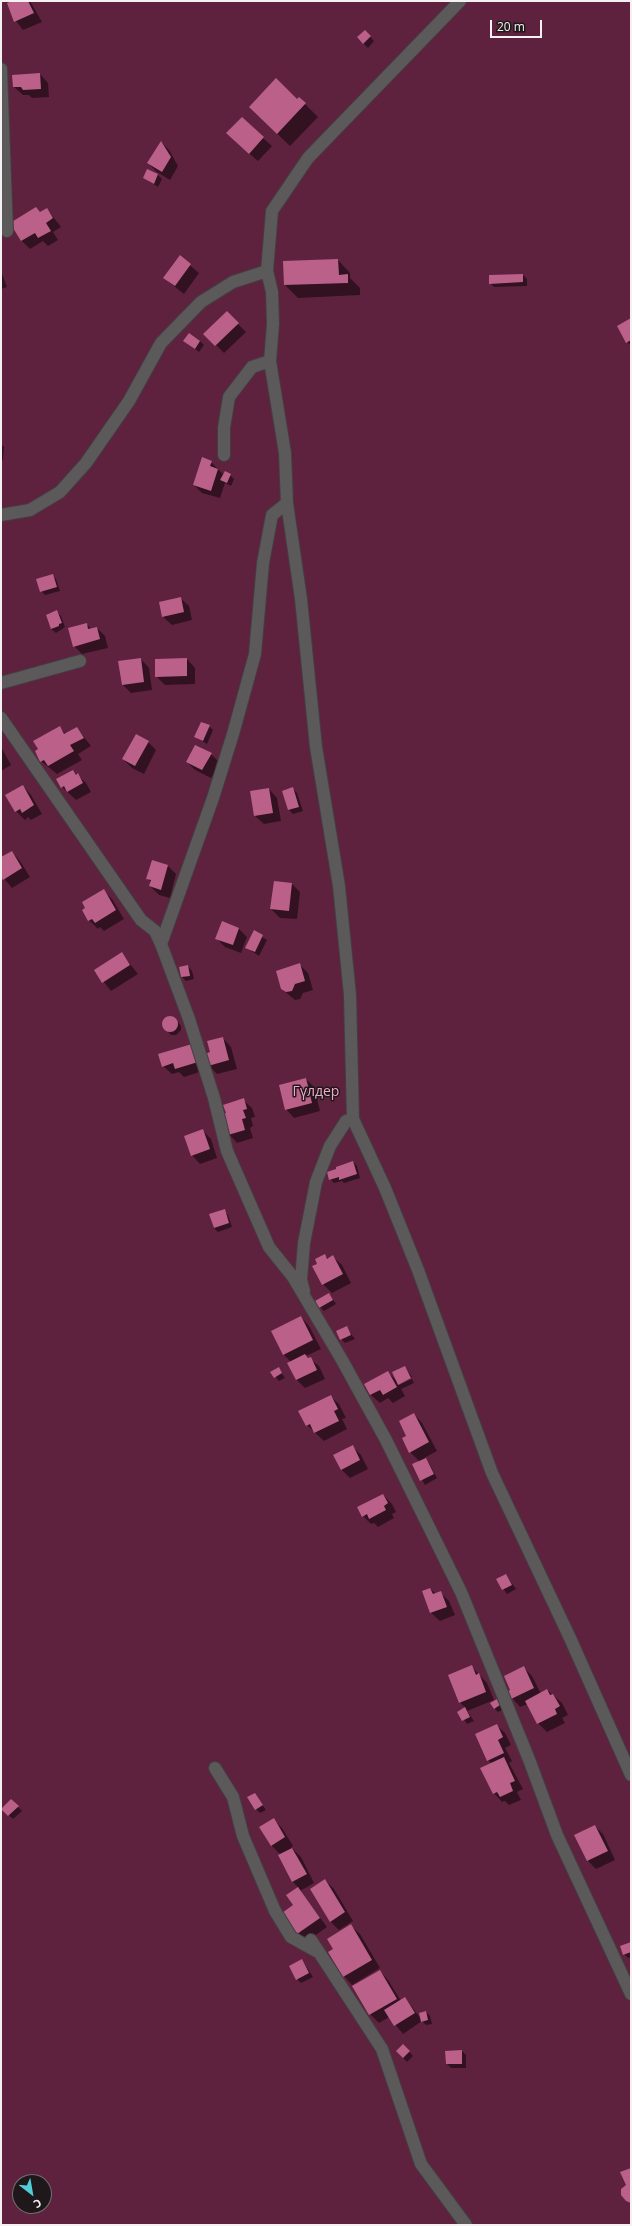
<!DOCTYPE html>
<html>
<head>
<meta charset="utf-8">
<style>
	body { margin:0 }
	#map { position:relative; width:632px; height:2226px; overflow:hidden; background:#272124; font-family:"Open Sans",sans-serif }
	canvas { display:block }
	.frame { position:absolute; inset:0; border:2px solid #f5f1f2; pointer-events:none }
	.north { position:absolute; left:12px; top:2174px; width:40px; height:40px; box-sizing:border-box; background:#1e181a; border:1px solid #746f70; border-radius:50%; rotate:149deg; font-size:11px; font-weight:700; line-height:16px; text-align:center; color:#f5f1f2 }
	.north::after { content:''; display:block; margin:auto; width:14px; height:18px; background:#52ccd6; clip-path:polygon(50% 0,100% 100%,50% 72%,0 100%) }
	.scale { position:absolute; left:490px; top:20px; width:52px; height:18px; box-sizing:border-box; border:2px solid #f5f1f2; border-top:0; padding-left:5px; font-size:12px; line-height:14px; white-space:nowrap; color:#f5f1f2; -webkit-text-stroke:3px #1e181a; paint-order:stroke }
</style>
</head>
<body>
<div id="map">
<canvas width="632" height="2226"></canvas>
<div class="frame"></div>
<div class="north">С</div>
<div class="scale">20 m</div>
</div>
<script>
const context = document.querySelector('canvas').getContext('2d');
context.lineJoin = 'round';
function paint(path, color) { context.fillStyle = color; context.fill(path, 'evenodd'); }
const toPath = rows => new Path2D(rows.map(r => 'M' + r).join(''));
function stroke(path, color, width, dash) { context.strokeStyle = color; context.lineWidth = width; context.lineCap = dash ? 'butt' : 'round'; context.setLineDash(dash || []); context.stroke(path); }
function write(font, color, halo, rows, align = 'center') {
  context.font = font + ' "Open Sans",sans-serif'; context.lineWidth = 3; context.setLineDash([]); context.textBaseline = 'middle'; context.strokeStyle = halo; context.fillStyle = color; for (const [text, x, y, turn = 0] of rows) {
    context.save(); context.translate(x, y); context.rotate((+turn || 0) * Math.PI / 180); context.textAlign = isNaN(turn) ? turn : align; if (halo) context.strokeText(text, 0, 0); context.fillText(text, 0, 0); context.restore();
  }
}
const green = toPath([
	[1,1,631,1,631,2225,1,2225],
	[20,2182,44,2182,44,2206,20,2206]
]);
const shadow = toPath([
	[14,1,30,1,42,22,23,30,12,16],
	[365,31,374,41,368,48,358,38],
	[40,74,48,83,49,97,32,98,29,95,23,95,14,87],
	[299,98,318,117,290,146,263,120],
	[263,138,272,146,258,161,236,142],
	[161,142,169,150,178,166,170,180,157,172,148,163],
	[158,175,162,179,158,187,144,178],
	[36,208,41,213,47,209,61,227,53,232,58,240,48,246,43,241,30,249,22,241,11,223],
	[180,257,199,273,184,294,164,278],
	[338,260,350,273,350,278,360,288,360,295,298,298,285,285,284,262],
	[1,271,7,287,1,289],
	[523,275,527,279,527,286,494,287,490,283],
	[227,313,246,332,224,353,205,334],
	[631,319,631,346,627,342],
	[185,341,200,341,204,345,199,352],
	[1,444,4,447,3,460,1,459],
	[211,462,224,475,230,475,234,479,231,486,225,483,220,498,202,493,194,485],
	[52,575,56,579,60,591,45,595,41,591],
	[180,598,189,606,192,620,172,625,163,617],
	[57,612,61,616,65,627,56,633,51,629],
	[86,624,92,629,97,628,105,636,108,648,82,654,74,646],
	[141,659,149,668,152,690,131,693,123,685],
	[187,659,195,668,195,684,165,685,156,676],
	[209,726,213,730,207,744,195,737],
	[60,728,66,734,77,728,91,746,78,754,82,760,57,774,41,761],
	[148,742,156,750,144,774,132,768,123,759],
	[1,747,11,765,1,771],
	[211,754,220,763,211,778,195,770,187,762],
	[73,771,86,783,91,792,76,800,62,787],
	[23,786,31,795,42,814,31,820,28,817,25,820,16,811],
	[269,789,277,798,281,821,264,824,255,816],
	[293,789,297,793,303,811,293,814,289,810],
	[12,852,20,861,30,877,12,888,1,875,1,858],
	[168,866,176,874,170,898,159,895,150,886,151,882,148,879],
	[292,884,300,892,297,919,280,918,271,909],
	[104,891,112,899,124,919,104,931,100,927,98,929,89,920],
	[222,922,239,929,247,937,241,953,225,947,216,938],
	[254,932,267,940,259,956,247,948],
	[122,954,138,974,111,991,95,971],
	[300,965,308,973,313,990,303,993,300,999,295,1000,282,989],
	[188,966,192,971,194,979,186,981,182,977],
	[169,1016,174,1017,181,1026,181,1030,176,1035,171,1035,164,1027,163,1020],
	[223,1038,231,1047,237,1069,217,1074,209,1066],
	[192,1045,206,1070,184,1077,179,1072,172,1074,163,1066],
	[306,1079,314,1087,320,1111,294,1118,286,1109],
	[243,1100,252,1108,255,1117,251,1118,253,1126,250,1128,253,1138,237,1143,229,1134,227,1113],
	[203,1131,211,1139,217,1158,200,1164,192,1155],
	[353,1162,357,1166,360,1178,344,1183,342,1181,334,1183,330,1179],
	[224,1211,228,1215,232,1227,218,1232,214,1228,210,1215],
	[324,1255,328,1259,333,1257,342,1265,351,1283,332,1293,323,1284,314,1266,318,1264],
	[329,1294,336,1304,324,1311,320,1307],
	[301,1317,309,1326,321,1349,306,1356,319,1366,325,1379,305,1388,297,1380,289,1363,291,1362,284,1355],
	[346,1327,355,1339,345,1343,341,1339],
	[405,1367,412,1377,399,1383,399,1385,412,1379,414,1383,401,1389,405,1396,393,1403,388,1398,380,1403,371,1395,365,1384,387,1372,397,1381],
	[278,1368,285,1378,279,1381,272,1372],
	[330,1396,339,1404,346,1418,342,1419,347,1429,324,1441,307,1425],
	[414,1414,422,1423,437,1451,424,1458,429,1463,437,1478,425,1485,413,1465,420,1462,410,1452,407,1436],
	[353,1447,361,1455,368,1469,350,1478,341,1469],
	[383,1495,392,1504,396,1512,392,1514,394,1518,378,1527,374,1523,371,1524,363,1516],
	[506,1575,516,1589,507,1594,497,1580],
	[430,1589,436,1594,440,1592,449,1601,455,1615,440,1621,431,1613,423,1592],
	[472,1667,487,1683,494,1700,467,1711,474,1721,467,1724,459,1712,466,1708,459,1702],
	[524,1668,532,1676,541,1694,547,1690,562,1703,568,1715,562,1718,565,1723,547,1732,538,1723,528,1704,520,1707,512,1698],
	[497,1700,504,1709,498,1712,494,1708],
	[496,1725,505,1733,511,1745,505,1748,512,1761,509,1763,523,1789,517,1792,521,1800,509,1805,505,1801,502,1802,494,1793,492,1764,488,1760],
	[255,1794,266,1810,260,1813,256,1809],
	[11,1800,22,1811,13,1819,2,1809],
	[274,1820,282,1828,293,1846,291,1847,301,1857,314,1883,300,1891,327,1927,306,1942,283,1913,295,1905,288,1895,299,1888,293,1882,279,1856,281,1855,272,1846,260,1827],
	[595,1826,603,1834,615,1860,596,1869,588,1861,576,1835],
	[325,1880,334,1889,353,1921,339,1930,330,1921],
	[351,1926,360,1934,380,1968,352,1985,344,1976,334,1949],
	[631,1943,631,1957,628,1958,624,1954],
	[302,1960,313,1977,301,1983,297,1979],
	[380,1971,388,1980,401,2001,405,1998,422,2020,426,2012,430,2016,432,2024,426,2025,422,2021,403,2034,389,2017,379,2023,370,2014,354,1986],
	[403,2045,413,2056,407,2062,397,2051],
	[462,2051,466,2055,466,2068,451,2068,447,2064]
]);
const building = toPath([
	[12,1,28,1,34,13,14,22,7,3],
	[365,30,371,36,363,44,357,37],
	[40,73,41,89,23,90,21,87,13,87,12,75],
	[276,78,297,99,299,97,306,103,277,134,249,107],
	[242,117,264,137,249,154,226,133],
	[161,141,171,157,162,172,147,163],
	[147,169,158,174,154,184,143,178],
	[36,207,40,212,47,208,53,218,46,223,51,231,38,238,35,233,21,241,10,223],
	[180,255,191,264,175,286,163,278],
	[338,259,339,275,348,274,348,283,284,285,283,261],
	[523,274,523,282,489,284,489,275],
	[227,311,239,323,215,346,203,334],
	[631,318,631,340,626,343,617,326],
	[189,333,200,341,195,349,183,341],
	[202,457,212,461,210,466,218,469,211,491,193,485],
	[225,471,231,474,227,483,220,480],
	[53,574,57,587,40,592,36,579],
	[181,597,184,612,162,617,159,602],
	[57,610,62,623,59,624,59,626,51,629,46,615],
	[87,623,88,629,97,627,100,639,73,647,68,628],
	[141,658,144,682,122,685,118,661],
	[187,658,187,676,155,677,155,659],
	[201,722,210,725,203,741,194,737],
	[60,726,64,734,77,727,84,738,70,745,74,751,48,766,44,760,40,762,35,751,38,749,33,741],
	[136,734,149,741,135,766,122,759],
	[195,745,212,753,202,770,186,762],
	[73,770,76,775,78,773,83,783,67,792,64,786,61,788,56,779],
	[23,785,34,805,22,813,20,809,15,812,5,795],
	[293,787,299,807,288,810,282,791],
	[269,788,273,813,254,816,250,791],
	[12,851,22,868,3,880,1,877,1,857],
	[152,860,168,865,161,890,149,886,151,880,146,879],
	[274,881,292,883,289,911,270,909],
	[104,889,116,910,95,923,92,919,88,921,82,910,85,908,82,902],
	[222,921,239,928,233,945,215,939],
	[254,930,263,935,255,952,245,948],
	[122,952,130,965,102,983,94,970],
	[300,963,305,981,295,984,292,991,286,992,281,989,276,971],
	[188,965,190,976,181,977,179,967],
	'162 1024a8 8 0 1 1 16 0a8 8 0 1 1-16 0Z',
	[223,1037,229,1060,208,1066,205,1054,210,1052,207,1041],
	[192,1044,198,1062,175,1069,173,1063,162,1067,158,1054],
	[306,1078,312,1103,285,1110,279,1085],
	[244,1098,247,1109,243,1110,246,1118,242,1119,245,1130,228,1135,221,1114,226,1113,223,1105],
	[203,1129,210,1149,191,1156,184,1136],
	[353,1161,357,1174,339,1180,339,1177,329,1180,327,1172,336,1169,336,1167],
	[225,1209,229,1223,214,1228,209,1214],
	[325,1254,327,1259,333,1255,343,1274,322,1285,312,1266,317,1264,315,1259],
	[329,1293,333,1300,319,1308,315,1301],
	[301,1316,313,1340,283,1355,271,1331],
	[347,1326,351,1335,340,1340,336,1331],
	[305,1354,308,1358,311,1357,317,1370,296,1380,287,1363],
	[405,1366,411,1378,398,1385,392,1372],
	[279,1367,282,1373,274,1378,270,1372],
	[388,1371,397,1387,383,1395,380,1390,370,1395,364,1384],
	[331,1395,338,1409,334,1411,339,1421,314,1433,310,1424,306,1426,298,1411],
	[414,1413,429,1442,409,1453,402,1438,406,1436,399,1421],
	[353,1445,360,1460,341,1470,333,1455],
	[426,1458,434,1474,420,1481,412,1464],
	[383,1494,388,1503,384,1506,386,1510,369,1519,367,1514,362,1517,357,1507],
	[506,1574,512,1585,502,1590,496,1579],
	[430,1588,433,1594,441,1591,447,1607,430,1613,422,1591],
	[472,1665,476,1675,479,1673,486,1692,459,1703,448,1675],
	[524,1666,534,1688,511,1699,508,1691,510,1690,504,1676],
	[547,1689,550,1695,553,1694,560,1706,555,1709,557,1714,537,1724,525,1701],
	[497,1699,500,1705,494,1709,490,1703],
	[465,1707,470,1717,462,1721,457,1712],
	[497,1724,503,1737,498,1740,504,1753,487,1761,475,1734],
	[504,1757,515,1781,510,1783,513,1791,500,1797,497,1792,493,1794,480,1768],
	[255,1793,263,1805,255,1810,247,1797],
	[11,1799,19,1806,8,1816,1,1809],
	[274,1818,285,1837,271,1846,259,1827],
	[595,1825,608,1851,587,1861,574,1835],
	[292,1848,307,1874,292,1882,278,1855],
	[325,1879,345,1912,330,1922,310,1889],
	[298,1887,320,1918,297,1934,282,1913,293,1905,286,1895],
	[351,1924,372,1960,343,1977,328,1952,333,1949,327,1939],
	[631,1942,631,1952,623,1955,620,1946],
	[302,1959,309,1973,296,1980,289,1966],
	[380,1970,397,1999,369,2015,352,1986],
	[405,1997,415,2013,394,2026,384,2010],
	[426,2011,428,2020,421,2022,419,2013],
	[403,2044,410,2051,403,2058,396,2051],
	[462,2050,462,2064,446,2064,445,2051],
	[631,2168,631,2203,626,2201,621,2195,621,2189,626,2185,620,2172]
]);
const minor = toPath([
	[460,1,308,158,272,211,267,271,272,292,273,324,270,361,285,453,287,503,301,599,316,747,339,886,350,995,353,1119,385,1188,418,1270,492,1473,570,1638,631,1775],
	[1,69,7,231],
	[224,455,224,428,229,397,252,367,270,361],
	[1,515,30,510,60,492,86,463,129,401,161,343,201,302,233,282,267,271],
	[1,683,80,661],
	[1,718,141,920,155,931,161,944,189,1019,214,1098,227,1151,269,1247,293,1277,342,1360,386,1440,461,1592,530,1762,557,1835,631,1994],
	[161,944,213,798,233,734,255,654,263,563,272,515,287,503],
	[304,1291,301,1280,304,1243,316,1182,330,1146,346,1121,353,1119],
	[215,1768,233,1797,243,1836,275,1911,291,1937,316,1951],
	[311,1940,382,2049,421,2164,466,2225]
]);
const parkNames = [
	["Гүлдер",316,1092]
];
paint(green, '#5e223f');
paint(shadow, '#0007');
paint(building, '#bb6089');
stroke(minor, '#443e41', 14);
stroke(minor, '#5c595a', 12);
write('14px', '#f2a9c7', '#1e181a', parkNames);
</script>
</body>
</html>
